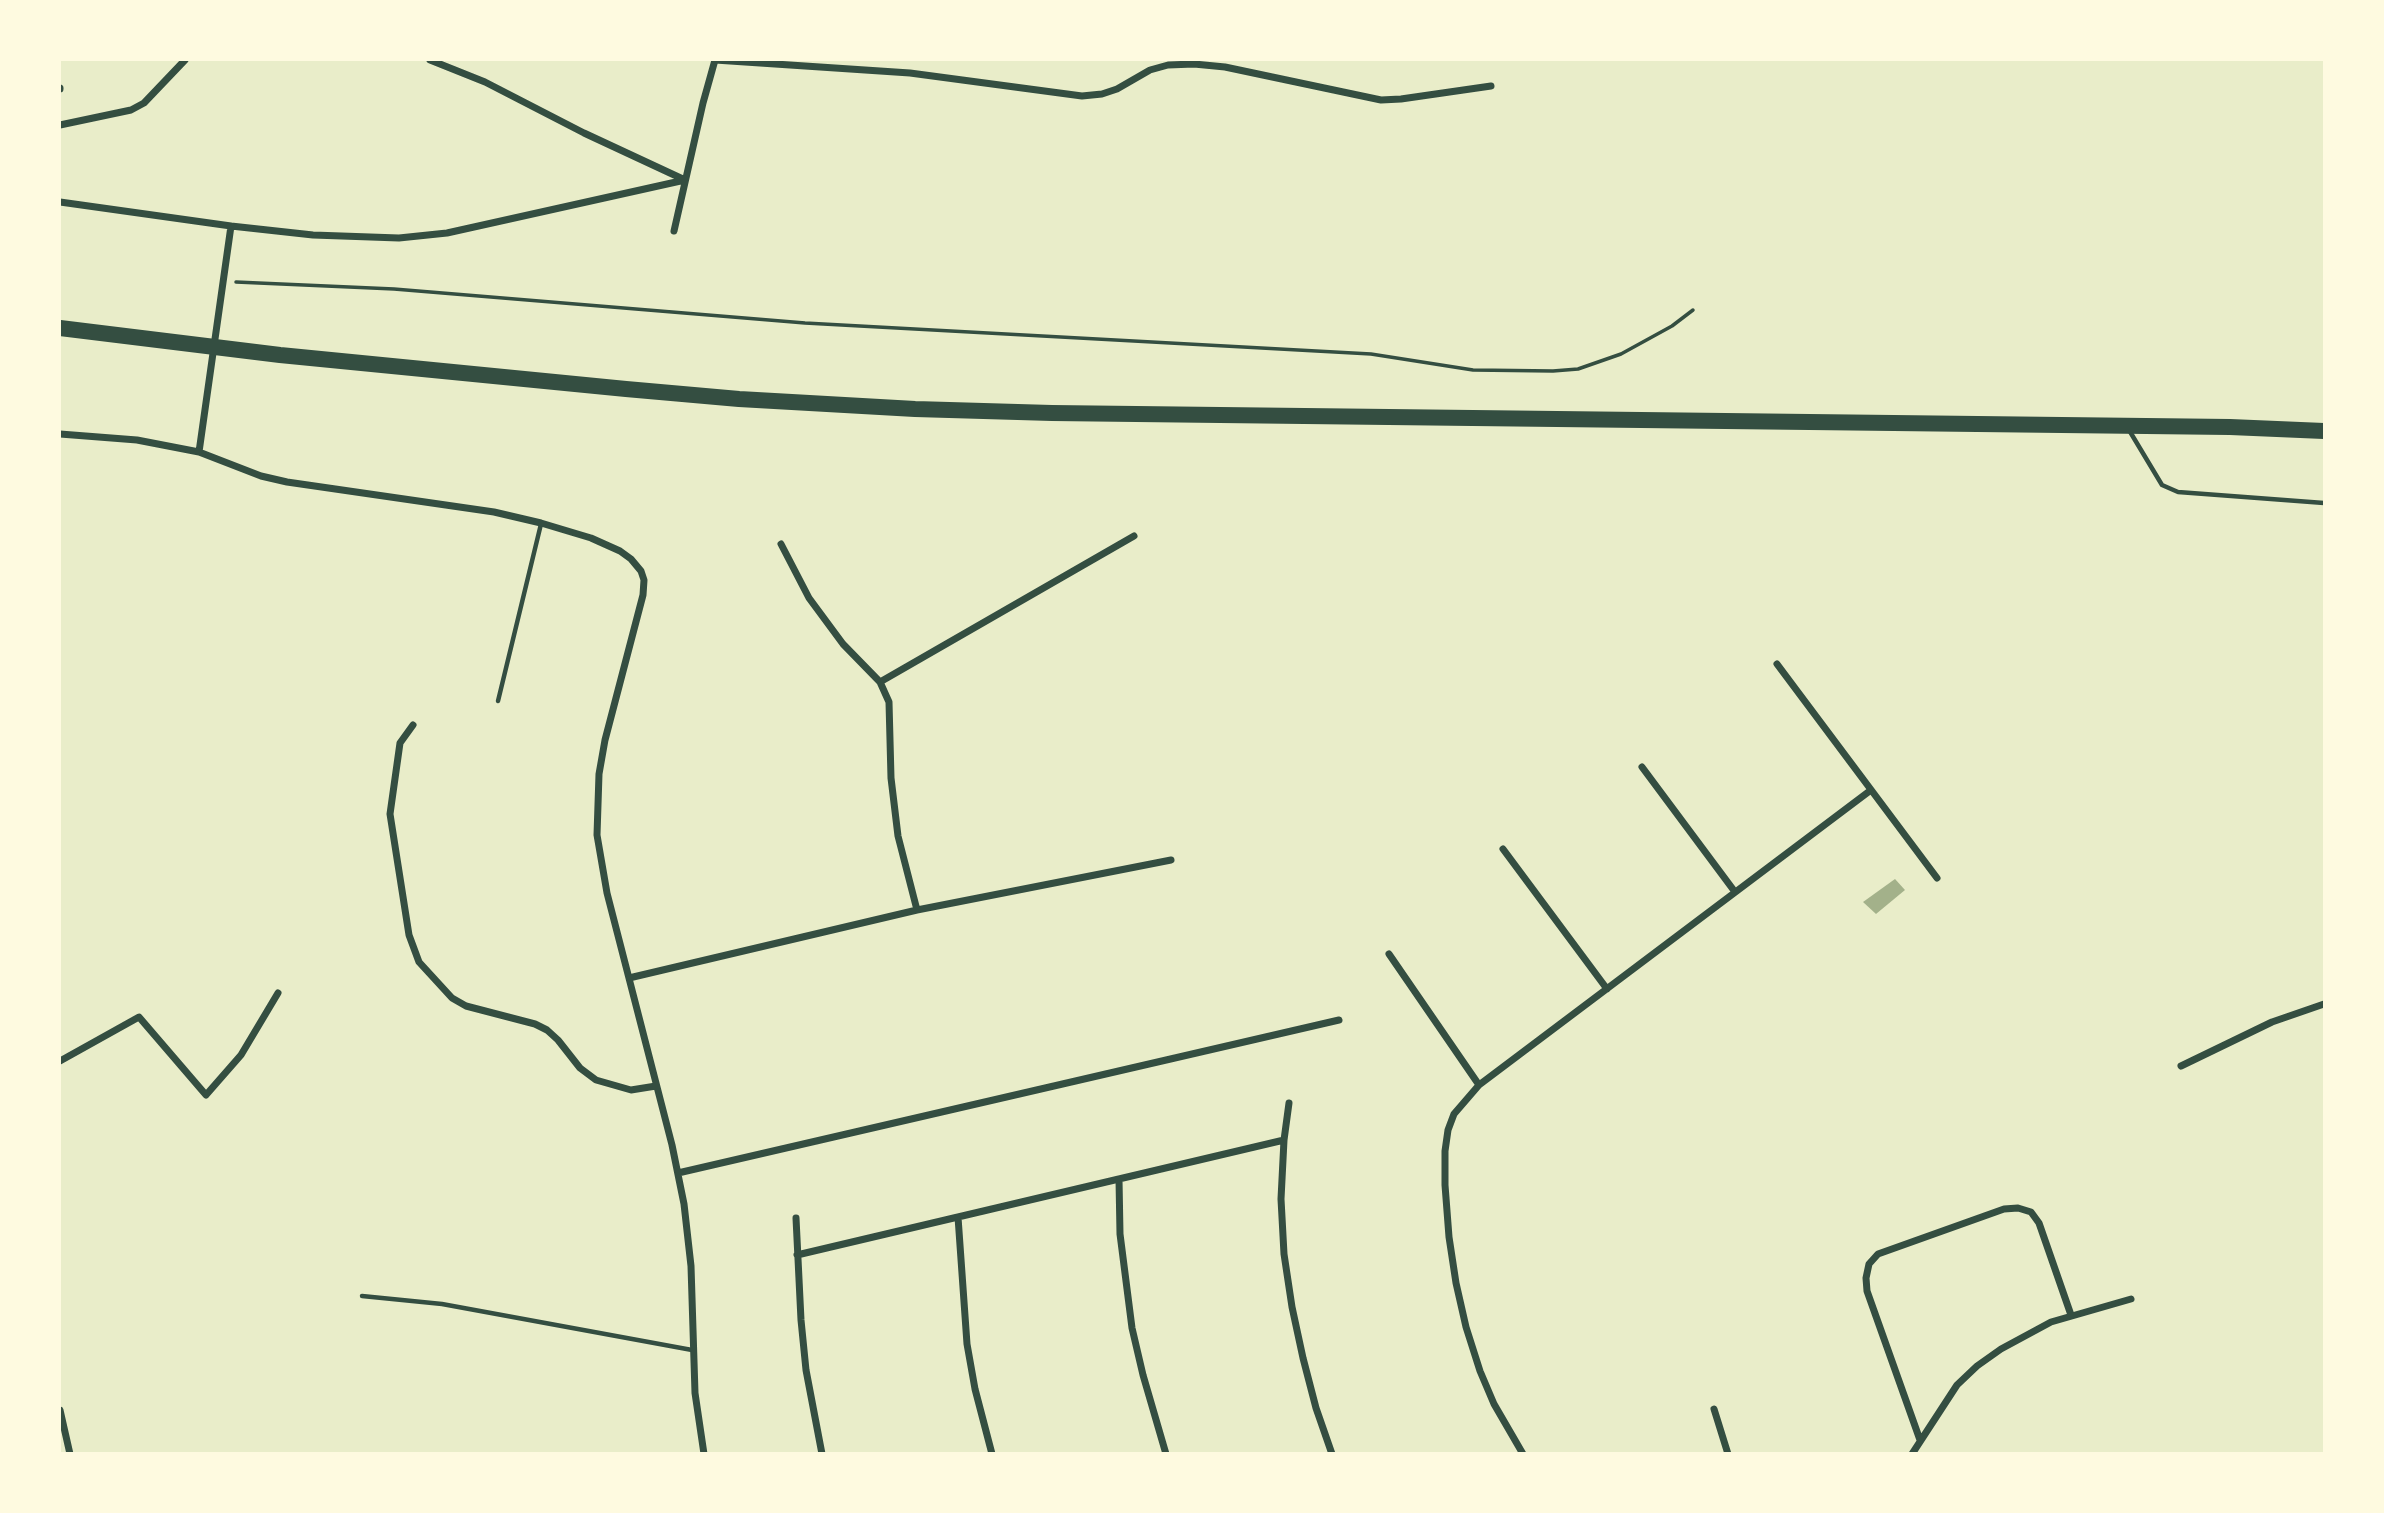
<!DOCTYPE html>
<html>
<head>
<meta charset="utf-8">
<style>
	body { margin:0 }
	#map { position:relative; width:2384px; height:1513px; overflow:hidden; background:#e9edc9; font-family:Ubuntu,sans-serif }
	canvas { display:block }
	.frame { position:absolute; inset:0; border:61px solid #fefae0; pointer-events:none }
</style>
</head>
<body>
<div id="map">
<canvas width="2384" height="1513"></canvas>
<div class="frame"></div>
</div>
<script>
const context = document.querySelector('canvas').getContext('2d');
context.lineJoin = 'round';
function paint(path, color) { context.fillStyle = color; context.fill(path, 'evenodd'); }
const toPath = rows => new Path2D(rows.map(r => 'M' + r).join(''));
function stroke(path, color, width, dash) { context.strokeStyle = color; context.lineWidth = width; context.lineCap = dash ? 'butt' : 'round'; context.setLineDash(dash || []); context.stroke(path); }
const water = toPath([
	[1895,879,1905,890,1876,914,1863,902]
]);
const path = toPath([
	[236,282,394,289,805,323,1371,354,1473,370,1553,371,1578,369,1621,354,1672,326,1693,310]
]);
const service = toPath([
	[2129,430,2162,485,2178,492,2324,503],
	[498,701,541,524],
	[362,1296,442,1304,692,1350]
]);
const minor = toPath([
	[430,60,485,82,584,133,685,180],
	[715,60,910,73,1082,96,1102,94,1117,89,1150,70,1168,65,1194,64,1225,67,1381,100,1401,99,1491,86],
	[60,88,60,89],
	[60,125,131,110,144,103,185,60],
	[60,202,231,226,313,235,399,238,447,233,685,180],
	[674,231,703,103,715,60],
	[60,434,137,440,199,452,261,476,287,482,494,512,541,523,591,538,620,551,631,559,641,571,644,580,643,595,605,740,599,774,597,835,607,893,672,1145,684,1204,691,1266,695,1393,704,1454],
	[199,452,231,226],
	[781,544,809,598,843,644,880,682],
	[1777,664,1937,878],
	[413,725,400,743,390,814,409,935,419,962,452,998,466,1006,535,1024,547,1030,558,1040,580,1068,596,1080,631,1090,656,1086],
	[1642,767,1735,892],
	[1503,849,1607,989],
	[917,910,898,836,891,778,889,702,880,682,1134,536],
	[1389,954,1479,1085],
	[629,978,917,910,1171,860],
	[60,1061,139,1017,206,1095,241,1055,278,993],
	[2181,1066,2272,1022,2324,1004],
	[1289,1103,1284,1140,1281,1199,1284,1254,1292,1307,1303,1358,1316,1408,1332,1454],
	[678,1173,1339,1020],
	[1119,1179,1120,1234,1132,1328,1143,1375,1166,1454],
	[958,1217,967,1344,975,1389,992,1454],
	[796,1218,801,1320,806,1370,822,1454],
	[797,1255,1284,1140],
	[1714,1409,1728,1454],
	[60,1410,70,1454],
	[1920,1440,1867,1291,1866,1278,1869,1264,1878,1254,2004,1209,2018,1208,2031,1212,2039,1223,2071,1315],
	[1523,1454,1494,1404,1480,1371,1466,1327,1456,1283,1449,1237,1445,1185,1445,1151,1448,1130,1454,1114,1479,1085,1871,790],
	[1912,1454,1957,1385,1977,1366,2001,1349,2051,1322,2131,1299]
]);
const trunk = toPath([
	[60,328,280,355,626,389,739,399,915,409,1052,413,2230,427,2324,431]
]);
paint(water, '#a3b18a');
stroke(path, '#344e41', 3.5);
stroke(service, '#344e41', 4.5);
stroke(minor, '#344e41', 7);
stroke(trunk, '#344e41', 16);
</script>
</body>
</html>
